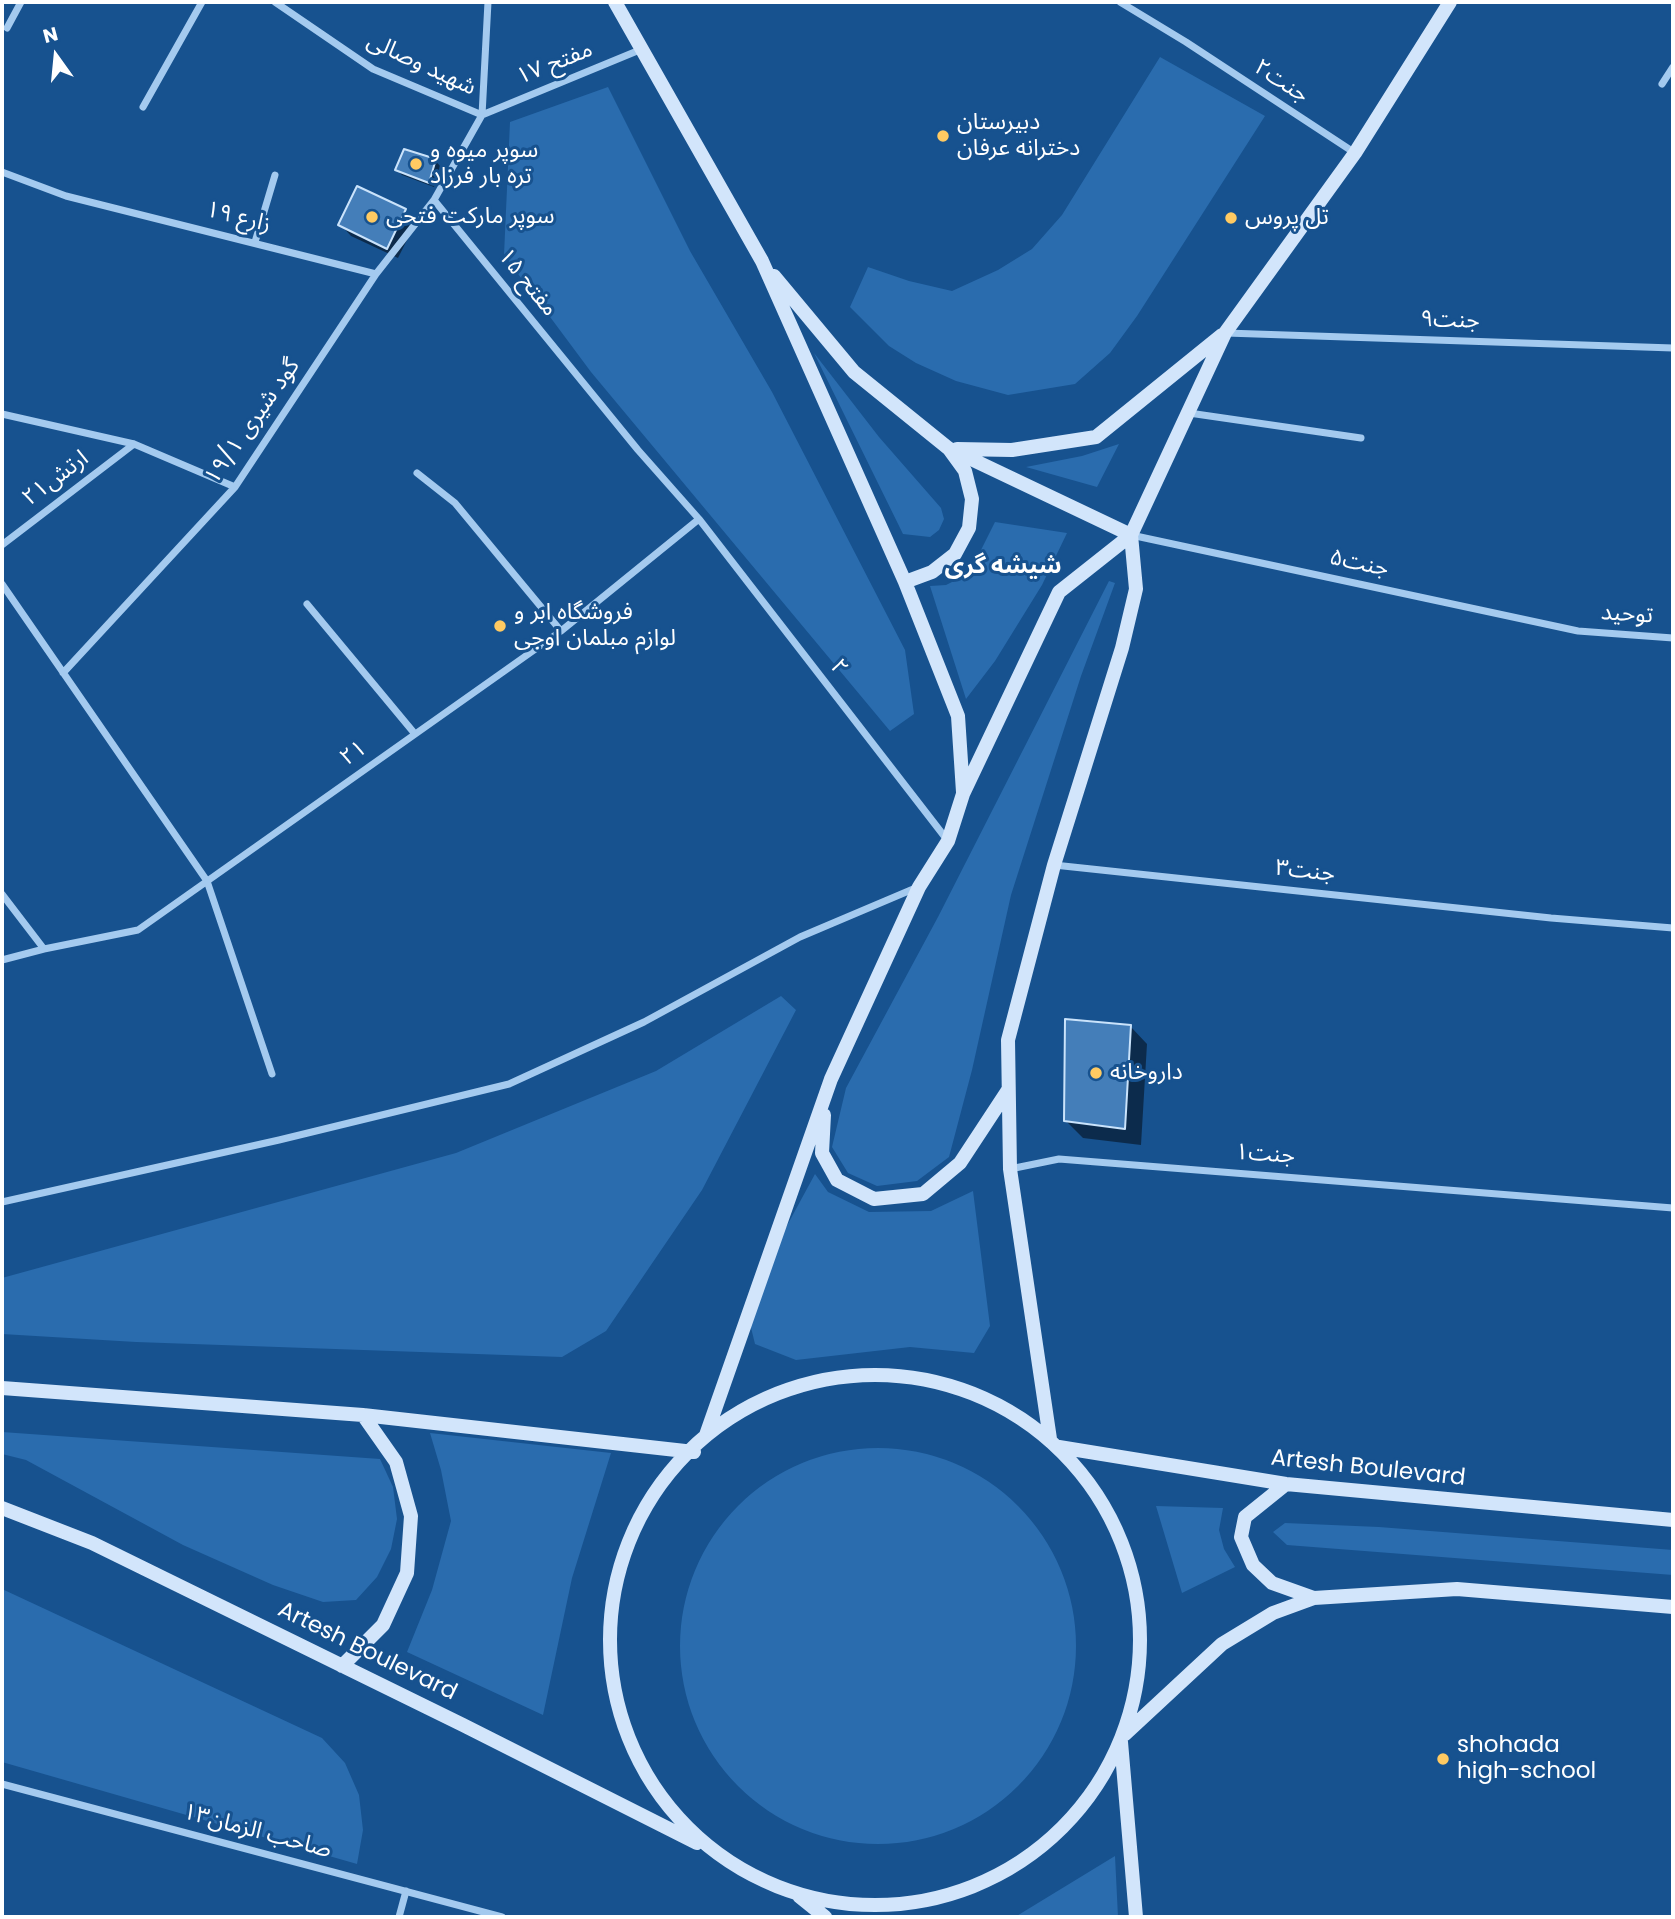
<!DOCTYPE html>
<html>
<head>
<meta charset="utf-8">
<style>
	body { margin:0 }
	#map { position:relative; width:1675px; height:1919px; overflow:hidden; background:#17528f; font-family:Poppins,sans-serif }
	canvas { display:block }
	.frame { position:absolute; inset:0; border:4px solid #fff; pointer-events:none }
	.north { position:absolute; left:21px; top:21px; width:70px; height:70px; -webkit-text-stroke:5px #17528f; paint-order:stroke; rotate:345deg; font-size:19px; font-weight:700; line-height:28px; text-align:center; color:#fff }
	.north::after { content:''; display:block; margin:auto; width:24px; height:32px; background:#fff; clip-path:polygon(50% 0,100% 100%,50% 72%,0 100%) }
</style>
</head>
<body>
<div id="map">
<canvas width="1675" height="1919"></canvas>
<div class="frame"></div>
<div class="north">N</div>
</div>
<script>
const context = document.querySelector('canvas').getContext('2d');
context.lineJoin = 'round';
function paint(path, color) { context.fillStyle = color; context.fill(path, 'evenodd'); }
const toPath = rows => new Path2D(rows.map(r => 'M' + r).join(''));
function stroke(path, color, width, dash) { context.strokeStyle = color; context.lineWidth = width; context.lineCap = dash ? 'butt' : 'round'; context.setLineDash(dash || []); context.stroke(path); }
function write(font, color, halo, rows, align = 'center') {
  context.font = font + ' Poppins,"Noto Sans Arabic",sans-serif'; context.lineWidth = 6; context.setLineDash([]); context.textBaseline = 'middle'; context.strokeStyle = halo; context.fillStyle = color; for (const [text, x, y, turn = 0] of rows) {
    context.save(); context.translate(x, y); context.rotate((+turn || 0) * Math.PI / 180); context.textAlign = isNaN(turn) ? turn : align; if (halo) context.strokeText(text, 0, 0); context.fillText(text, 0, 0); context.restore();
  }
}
const green = toPath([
	[1160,57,1265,116,1137,316,1110,353,1075,384,1008,395,956,381,916,363,889,346,850,307,868,267,909,281,952,291,998,270,1032,249,1062,215],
	[608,87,690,251,772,392,905,650,914,714,890,731,591,372,504,255,510,122],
	[814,353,879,437,941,508,944,519,939,530,930,537,903,534],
	[1119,444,1097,487,1026,467,1082,456],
	[995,522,1067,533,1042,585,995,661,966,699,930,586,946,585,960,578,977,558],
	[1109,581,1115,583,1081,676,1011,895,972,1070,949,1157,917,1181,877,1186,848,1173,832,1147,846,1088,938,917],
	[781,996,796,1010,702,1190,606,1331,562,1357,136,1342,2,1334,2,1278,456,1153,656,1071],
	[815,1174,828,1192,869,1212,931,1211,973,1191,990,1326,974,1353,910,1347,796,1360,755,1344,745,1303],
	[2,1432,380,1459,393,1487,397,1519,391,1549,377,1577,356,1600,323,1602,273,1585,183,1545,26,1460,2,1454],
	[430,1433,611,1453,572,1578,543,1715,407,1652,432,1590,451,1521,441,1470],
	'680 1646a198 198 0 1 1 396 0a198 198 0 1 1-396 0Z',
	[1156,1506,1223,1508,1219,1530,1224,1549,1235,1567,1182,1593],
	[1285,1523,1379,1527,1673,1550,1673,1575,1287,1545,1273,1532],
	[2,1589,322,1738,345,1763,359,1795,363,1830,357,1864,2,1762],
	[1115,1856,1118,1917,1015,1917]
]);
const shadow = toPath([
	[435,160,440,166,434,187,402,175,397,170],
	[405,211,416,222,398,258,351,236,340,224],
	[1131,1027,1147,1044,1141,1145,1083,1138,1066,1121]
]);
const building = toPath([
	[404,149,436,159,429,183,395,170,404,149],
	[357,186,406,209,387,249,338,225,357,186],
	[1065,1019,1131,1025,1125,1129,1064,1121,1065,1019]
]);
const street = toPath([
	[275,2,373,69,482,115,642,49],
	[488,2,482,115,434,200,638,450,699,519,948,841],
	[1120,2,1186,42,1355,153],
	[7,28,21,2],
	[1662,84,1673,67],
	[143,107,202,2],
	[2,172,66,196,376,274,434,200],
	[255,242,275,175],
	[1226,333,1673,348],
	[1189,413,1361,438],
	[2,414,134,444,235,487],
	[417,473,455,503,561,631],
	[1131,535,1578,631,1673,638],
	[2,545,134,444],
	[2,584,207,881,272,1074],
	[307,604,415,734],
	[63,673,235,487,376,274],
	[1054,865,1551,918,1673,928],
	[2,894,44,949],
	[2,960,44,949,138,930,561,631,699,519],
	[1010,1169,1059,1159,1673,1208],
	[2,1202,279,1140,509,1084,644,1022,800,937,918,887],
	[2,1784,502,1917],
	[399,1917,406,1891]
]);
const secondary = toPath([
	[615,2,762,261,905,582,958,716,963,792],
	[774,276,854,372,948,448,1131,535],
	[957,449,1012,450,1096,437,1222,335],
	[905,582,932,572,955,554,969,528,972,499,965,471,949,449],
	[824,1115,822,1153,837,1180,874,1199,923,1194,960,1163,1008,1090],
	'610 1640a265 265 0 1 1 530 0a265 265 0 1 1-530 0Z',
	[2,1388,363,1415,694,1452],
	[706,1435,831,1079,919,887,948,841,963,794,1059,592,1131,535,1225,333,1355,153,1450,2],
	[1050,1439,1010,1169,1008,1040,1054,865,1122,648,1136,589,1131,535],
	[1059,1447,1286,1484,1673,1520],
	[1286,1484,1245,1517,1241,1537,1253,1565,1272,1583,1314,1598],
	[2,1508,92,1543,463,1725,697,1843],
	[342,1666,383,1625,407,1573,411,1516,396,1462,363,1415],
	[1125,1734,1222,1644,1273,1613,1314,1598,1457,1589,1673,1607],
	[1121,1742,1136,1917],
	[799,1896,825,1917]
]);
const markers = [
	[943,136,7,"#ffca62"],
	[416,164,7,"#ffca62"],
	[372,217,7,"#ffca62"],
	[1231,218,7,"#ffca62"],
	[500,626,7,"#ffca62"],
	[1096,1073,7,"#ffca62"],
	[1443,1759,7,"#ffca62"]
];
const streetNames = [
	["مفتح ۱۷",555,64,-22],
	["شهید وصالی",421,65,25],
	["جنت۲",1281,82,33],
	["۱۹ زارع",238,218,14],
	["مفتح ۱۵",527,283,51],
	["جنت۹",1450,321,2],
	["۱۹/۱ گود شیری",253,422,-55],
	["ارتش۲۱",56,479,-37],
	["جنت۵",1359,564,12],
	["توحید",1627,615,4],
	["۲",838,668,52],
	["۲۱",354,754,-35],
	["جنت۳",1305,872,6],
	["جنت۱",1265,1155,4],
	["Artesh Boulevard",1368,1469,6],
	["Artesh Boulevard",367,1652,26],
	["صاحب الزمان۱۳",257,1832,15]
];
const poiNames = [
	["دبیرستان",957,123],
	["دخترانه عرفان",957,149],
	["سوپر میوه و",430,151],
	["تره بار فرزاد",430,177],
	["سوپر مارکت فتحی",386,217],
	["تل پروس",1245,218],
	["فروشگاه ابر و",514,613],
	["لوازم مبلمان اوجی",514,639],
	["داروخانه",1110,1073],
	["shohada",1457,1746],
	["high-school",1457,1772]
];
const neighbourhoodNames = [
	["شیشه گری",1003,567]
];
paint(green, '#2a6cae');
paint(shadow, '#0007');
paint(building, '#447eb9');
stroke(building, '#cae3fb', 2);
stroke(street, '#a4caef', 7);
stroke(secondary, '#d2e5fb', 14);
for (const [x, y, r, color] of markers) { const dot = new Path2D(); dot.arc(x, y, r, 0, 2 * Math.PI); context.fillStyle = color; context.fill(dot); stroke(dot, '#17528f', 2.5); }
write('23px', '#fff', '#17528f', streetNames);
write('23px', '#fff', '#17528f', poiNames, 'left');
write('bold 24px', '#fff', '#17528f', neighbourhoodNames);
</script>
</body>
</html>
